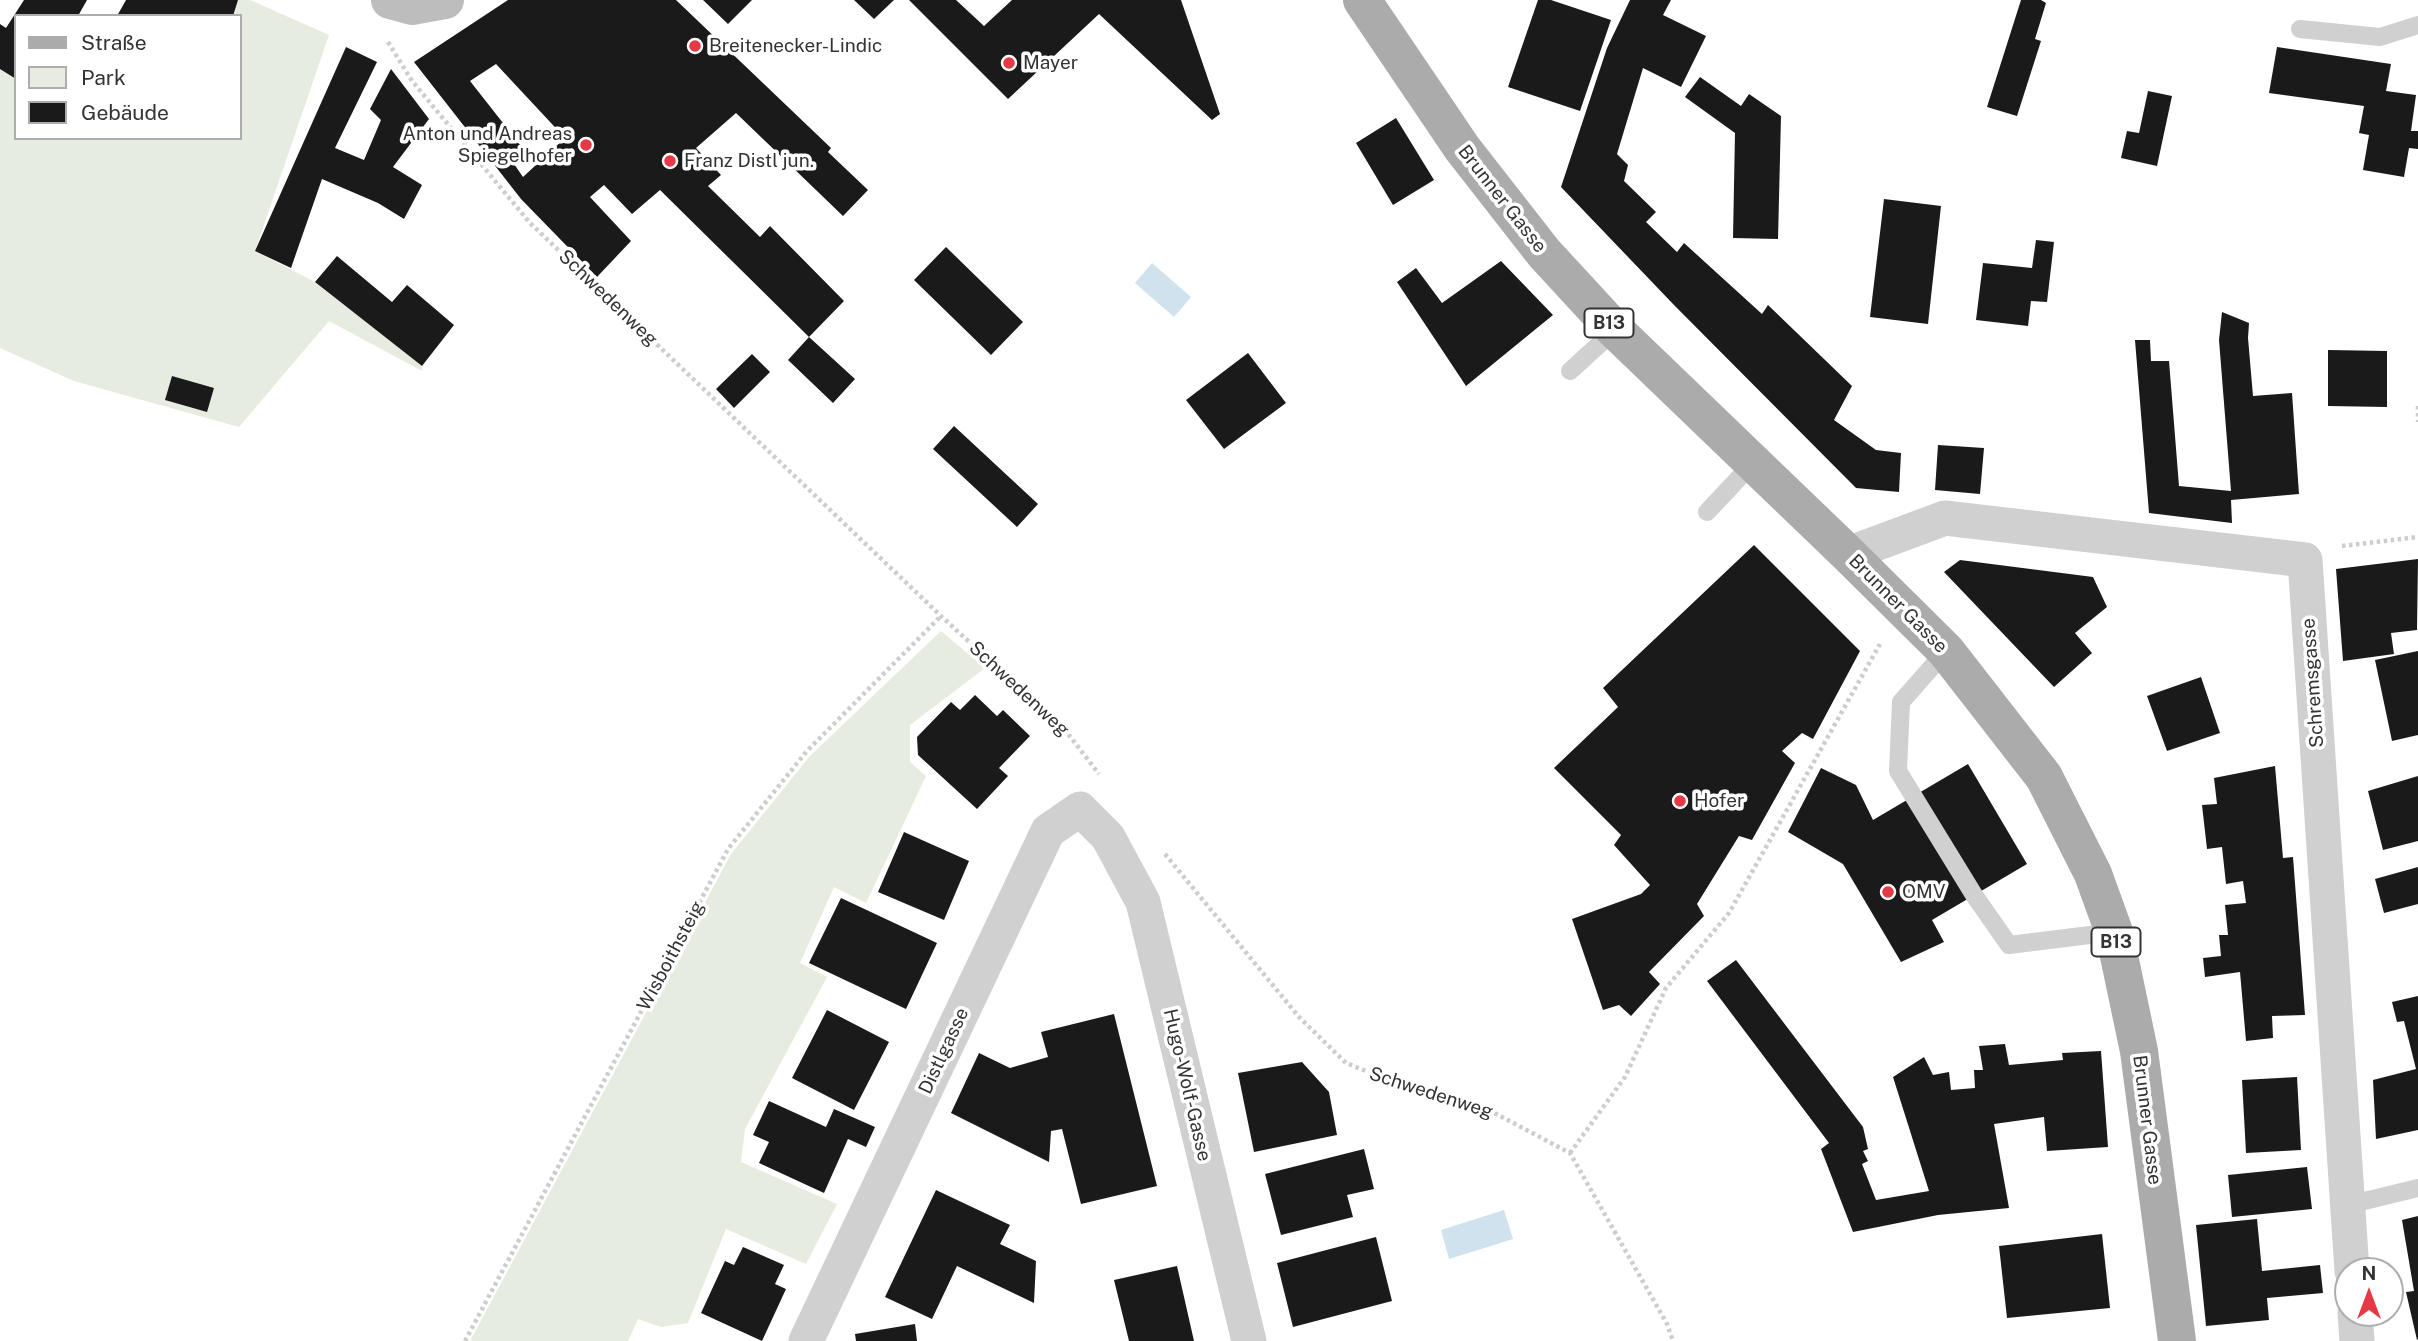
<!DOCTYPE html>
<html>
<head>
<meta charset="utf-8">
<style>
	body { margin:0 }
	#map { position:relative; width:2418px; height:1341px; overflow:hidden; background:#fff; font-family:"Public Sans",sans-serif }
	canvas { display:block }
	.legend { position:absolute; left:14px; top:14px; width:228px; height:126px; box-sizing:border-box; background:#fff; border:2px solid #adadad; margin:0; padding:9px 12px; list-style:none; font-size:21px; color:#333 }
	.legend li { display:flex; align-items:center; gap:14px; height:35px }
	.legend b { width:35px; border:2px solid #adadad }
	.north { position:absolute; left:2334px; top:1257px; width:70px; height:70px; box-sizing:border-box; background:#fff; border:2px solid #adadad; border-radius:50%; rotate:0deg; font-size:19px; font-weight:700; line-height:28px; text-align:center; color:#333 }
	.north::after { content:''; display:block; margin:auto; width:24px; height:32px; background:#e63946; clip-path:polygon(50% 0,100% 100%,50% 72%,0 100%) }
</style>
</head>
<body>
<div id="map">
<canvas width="2418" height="1341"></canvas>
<ul class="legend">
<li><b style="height:9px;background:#ababab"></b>Straße</li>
<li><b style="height:19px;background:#e6ecdf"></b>Park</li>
<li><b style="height:19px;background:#1a1a1a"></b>Gebäude</li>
</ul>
<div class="north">N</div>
</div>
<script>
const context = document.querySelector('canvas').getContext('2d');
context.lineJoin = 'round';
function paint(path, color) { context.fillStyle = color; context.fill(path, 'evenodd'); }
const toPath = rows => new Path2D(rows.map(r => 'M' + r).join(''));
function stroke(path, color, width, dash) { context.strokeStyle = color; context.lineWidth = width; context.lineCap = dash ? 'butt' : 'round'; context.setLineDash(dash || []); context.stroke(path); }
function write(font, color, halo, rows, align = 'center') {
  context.font = font + ' "Public Sans",sans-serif'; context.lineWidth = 7; context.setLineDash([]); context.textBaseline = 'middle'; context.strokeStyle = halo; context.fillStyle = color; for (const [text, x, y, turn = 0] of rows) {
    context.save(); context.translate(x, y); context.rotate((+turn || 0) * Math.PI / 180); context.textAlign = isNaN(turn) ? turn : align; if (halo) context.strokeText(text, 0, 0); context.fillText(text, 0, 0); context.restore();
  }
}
const green = toPath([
	[238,0,250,0,329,35,255,251,315,282,422,366,422,371,329,321,239,427,74,381,0,348,0,69,16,79,16,138,240,138,240,16,233,16],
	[941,631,985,668,910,725,910,762,926,776,866,903,834,887,800,963,827,977,745,1129,741,1162,837,1204,806,1264,726,1229,688,1323,661,1327,638,1319,628,1341,470,1341,731,854,810,756]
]);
const water = toPath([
	[1152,263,1191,297,1174,317,1135,283],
	[1504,1210,1513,1239,1449,1259,1441,1230]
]);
const building = toPath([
	[24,0,87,0,78,16,16,16,16,79,0,69,0,24,6,28],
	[126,0,238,0,233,16,117,16],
	[508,0,676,0,831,148,828,152,868,190,843,216,736,113,696,148,721,175,708,186,760,237,770,226,844,301,809,337,660,190,632,214,604,185,590,197,631,241,597,277,521,199,414,62],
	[496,64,565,138,523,177,512,161,525,151,470,81],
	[703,0,752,0,728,24],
	[854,0,894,0,874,19],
	[909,0,956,0,984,26,1012,0,1181,0,1220,114,1212,120,1099,14,1008,99],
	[1538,0,1551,0,1611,20,1580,111,1508,87],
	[1630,0,1671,0,1663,15,1706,36,1681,87,1643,68,1617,154,1628,165,1624,181,1656,212,1646,222,1677,252,1684,243,1762,314,1768,305,1852,386,1834,420,1876,450,1901,453,1899,492,1856,488,1674,305,1561,187,1607,48],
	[2021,0,2041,0,2046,3,2035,39,2041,41,2017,116,1987,107],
	[346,47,377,62,335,148,364,160,381,120,370,109,391,69,429,119,393,167,422,185,404,219,378,203,322,179,291,268,255,251],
	[2277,47,2391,64,2386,91,2416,95,2411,131,2418,131,2418,149,2409,148,2404,177,2363,170,2369,135,2359,133,2364,106,2269,93],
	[1700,77,1741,106,1749,94,1781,116,1778,239,1733,238,1735,133,1685,97],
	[2148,91,2172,96,2157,166,2121,158,2127,131,2139,133],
	[1396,118,1434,180,1393,205,1356,143],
	[1884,199,1941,206,1928,324,1870,317],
	[2036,240,2054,242,2047,302,2031,301,2028,326,1976,320,1983,263,2032,268],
	[946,247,1023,322,991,355,914,280],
	[337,256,392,302,407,285,454,325,422,366,315,282],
	[1501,261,1553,315,1466,386,1397,282,1416,268,1442,303],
	[2222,312,2249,323,2248,338,2253,396,2292,393,2299,494,2231,500,2232,523,2149,513,2135,340,2150,340,2151,361,2169,361,2179,486,2231,491,2219,340],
	[809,337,855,379,833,403,788,360],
	[2328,350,2387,351,2387,407,2328,406],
	[1248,353,1286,403,1224,449,1186,400],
	[752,354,770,372,734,408,716,389],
	[172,376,214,388,207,412,165,400],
	[954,426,1038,504,1017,527,933,449],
	[1938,445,1984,448,1980,494,1935,490],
	[1754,545,1860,651,1813,739,1802,733,1782,751,1795,763,1752,840,1739,836,1697,904,1704,916,1649,972,1660,984,1631,1016,1619,1005,1603,1010,1572,919,1641,894,1650,885,1614,845,1621,835,1554,768,1618,707,1603,688],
	[2418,559,2417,630,2391,633,2394,654,2343,661,2336,569],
	[1960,560,2093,577,2107,607,2075,633,2092,653,2054,687,1944,572],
	[2418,651,2418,735,2392,741,2375,660],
	[2201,677,2220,733,2167,751,2147,696],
	[975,695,997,716,1003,710,1030,736,999,768,1008,776,977,809,918,755,917,737,951,702,960,710],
	[1968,764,2027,864,1932,920,1944,942,1901,962,1843,864,1788,832,1821,768,1856,785,1873,820],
	[2275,766,2283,858,2293,857,2305,1015,2272,1016,2273,1038,2246,1041,2240,972,2205,977,2203,958,2221,956,2219,935,2228,935,2225,905,2246,903,2243,881,2226,884,2222,847,2207,849,2202,805,2217,804,2214,778],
	[2418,776,2418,841,2383,850,2368,791],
	[904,832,969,861,944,920,878,892],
	[2418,867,2418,904,2384,913,2375,879],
	[841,898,937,943,906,1009,809,963],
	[1736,960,1863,1127,1868,1149,1863,1151,1868,1161,1862,1164,1876,1200,1929,1191,1893,1077,1924,1057,1933,1075,1949,1072,1951,1090,1975,1088,1974,1070,1983,1070,1979,1046,2005,1044,2009,1065,2063,1060,2062,1053,2101,1051,2108,1147,2047,1151,2044,1117,1994,1124,2009,1208,1938,1215,1853,1232,1821,1149,1829,1143,1707,981],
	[2418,996,2418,1130,2376,1139,2373,1080,2416,1069,2404,1021,2397,1022,2392,1002],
	[827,1010,889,1042,854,1110,792,1078],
	[1114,1014,1157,1186,1081,1204,1062,1129,1051,1131,1049,1162,951,1113,979,1053,1010,1068,1048,1057,1041,1032],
	[1302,1062,1329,1092,1337,1135,1254,1152,1238,1073],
	[2297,1077,2301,1150,2246,1153,2242,1080],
	[769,1101,826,1127,834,1109,875,1127,866,1147,848,1139,824,1193,759,1163,769,1142,753,1135],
	[1364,1149,1374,1189,1347,1195,1353,1217,1281,1235,1265,1174],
	[2307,1167,2312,1209,2232,1217,2228,1175],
	[936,1190,1010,1225,1000,1244,1036,1261,1034,1303,957,1266,932,1319,885,1297],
	[2418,1216,2418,1339,2417,1340,2406,1292,2414,1291,2402,1220],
	[2257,1219,2262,1271,2320,1265,2323,1293,2267,1298,2269,1320,2206,1326,2196,1225],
	[2102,1234,2110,1308,2007,1318,1999,1246],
	[1376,1237,1392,1301,1293,1327,1277,1263],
	[743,1247,784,1265,775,1284,786,1289,762,1341,701,1313,725,1261,734,1265],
	[1177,1266,1194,1341,1129,1341,1114,1280],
	[915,1324,917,1341,856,1341,855,1334]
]);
const path = toPath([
	[388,42,412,81,530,223,941,616,1065,730,1099,774],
	[2418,406,2418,422],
	[2342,546,2418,537],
	[1165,854,1299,1017,1346,1063,1413,1090,1487,1109,1570,1153,1667,1324,1673,1341],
	[1570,1153,1625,1077,1666,988,1729,913,1880,644],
	[465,1341,728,849,807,751,941,616]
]);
const service = toPath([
	[2300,29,2380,37,2418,25],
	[1570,371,1615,330],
	[1707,512,1753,463],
	[1946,651,1901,702,1898,771,1974,895,2009,945,2114,932],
	[2348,1205,2418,1188]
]);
const minor = toPath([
	[1848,554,1945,518,2305,560,2352,1271],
	[2355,1313,2357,1341],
	[806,1341,1048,831,1080,809,1108,837,1143,902,1249,1341]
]);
const secondary = toPath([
	[390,0,412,6,445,0]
]);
const primary = toPath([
	[1362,0,1462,148,1544,253,1615,330,1848,554,1946,651,2044,777,2093,874,2114,932,2139,1051,2177,1341]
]);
const markers = [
	[695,46,7,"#e63946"],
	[1009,63,7,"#e63946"],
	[586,145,7,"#e63946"],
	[670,161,7,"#e63946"],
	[1680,801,7,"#e63946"],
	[1888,892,7,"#e63946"]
];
const shields = [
	[1609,323,49],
	[2116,942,49]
];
const shieldNames = [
	["B13",1609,323],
	["B13",2116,942]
];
const poiNames = [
	["Breitenecker-Lindic",709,46],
	["Mayer",1023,63],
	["Anton und Andreas",572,134,"right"],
	["Spiegelhofer",572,156,"right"],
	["Franz Distl jun.",684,161],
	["Hofer",1694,801],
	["OMV",1902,892]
];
const streetNames = [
	["Brunner Gasse",1502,199,52],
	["Schwedenweg",608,298,44],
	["Brunner Gasse",1898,604,45],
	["Schremsgasse",2313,683,-94],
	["Schwedenweg",1019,689,43],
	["Wisboithsteig",671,956,-62],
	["Distlgasse",944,1051,-65],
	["Hugo-Wolf-Gasse",1187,1085,77],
	["Schwedenweg",1431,1093,18],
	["Brunner Gasse",2147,1120,83]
];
paint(green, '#e6ecdf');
paint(water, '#cfe2ee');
paint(building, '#1a1a1a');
stroke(path, '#cdcdcd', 4.5, [3.5, 3.5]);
stroke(service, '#d0d0d0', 18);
stroke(minor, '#d0d0d0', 35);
stroke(secondary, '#bdbdbd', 38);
stroke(primary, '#ababab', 38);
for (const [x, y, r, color] of markers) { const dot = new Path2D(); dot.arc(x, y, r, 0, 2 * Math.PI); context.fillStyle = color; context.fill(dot); stroke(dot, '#fff', 2.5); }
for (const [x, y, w] of shields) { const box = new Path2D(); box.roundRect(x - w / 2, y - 14.5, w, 29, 5); context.fillStyle = '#fff'; context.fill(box); stroke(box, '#333', 2); }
write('bold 18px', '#333', null, shieldNames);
write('19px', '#333', '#fff', poiNames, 'left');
write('19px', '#333', '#fff', streetNames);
</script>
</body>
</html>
